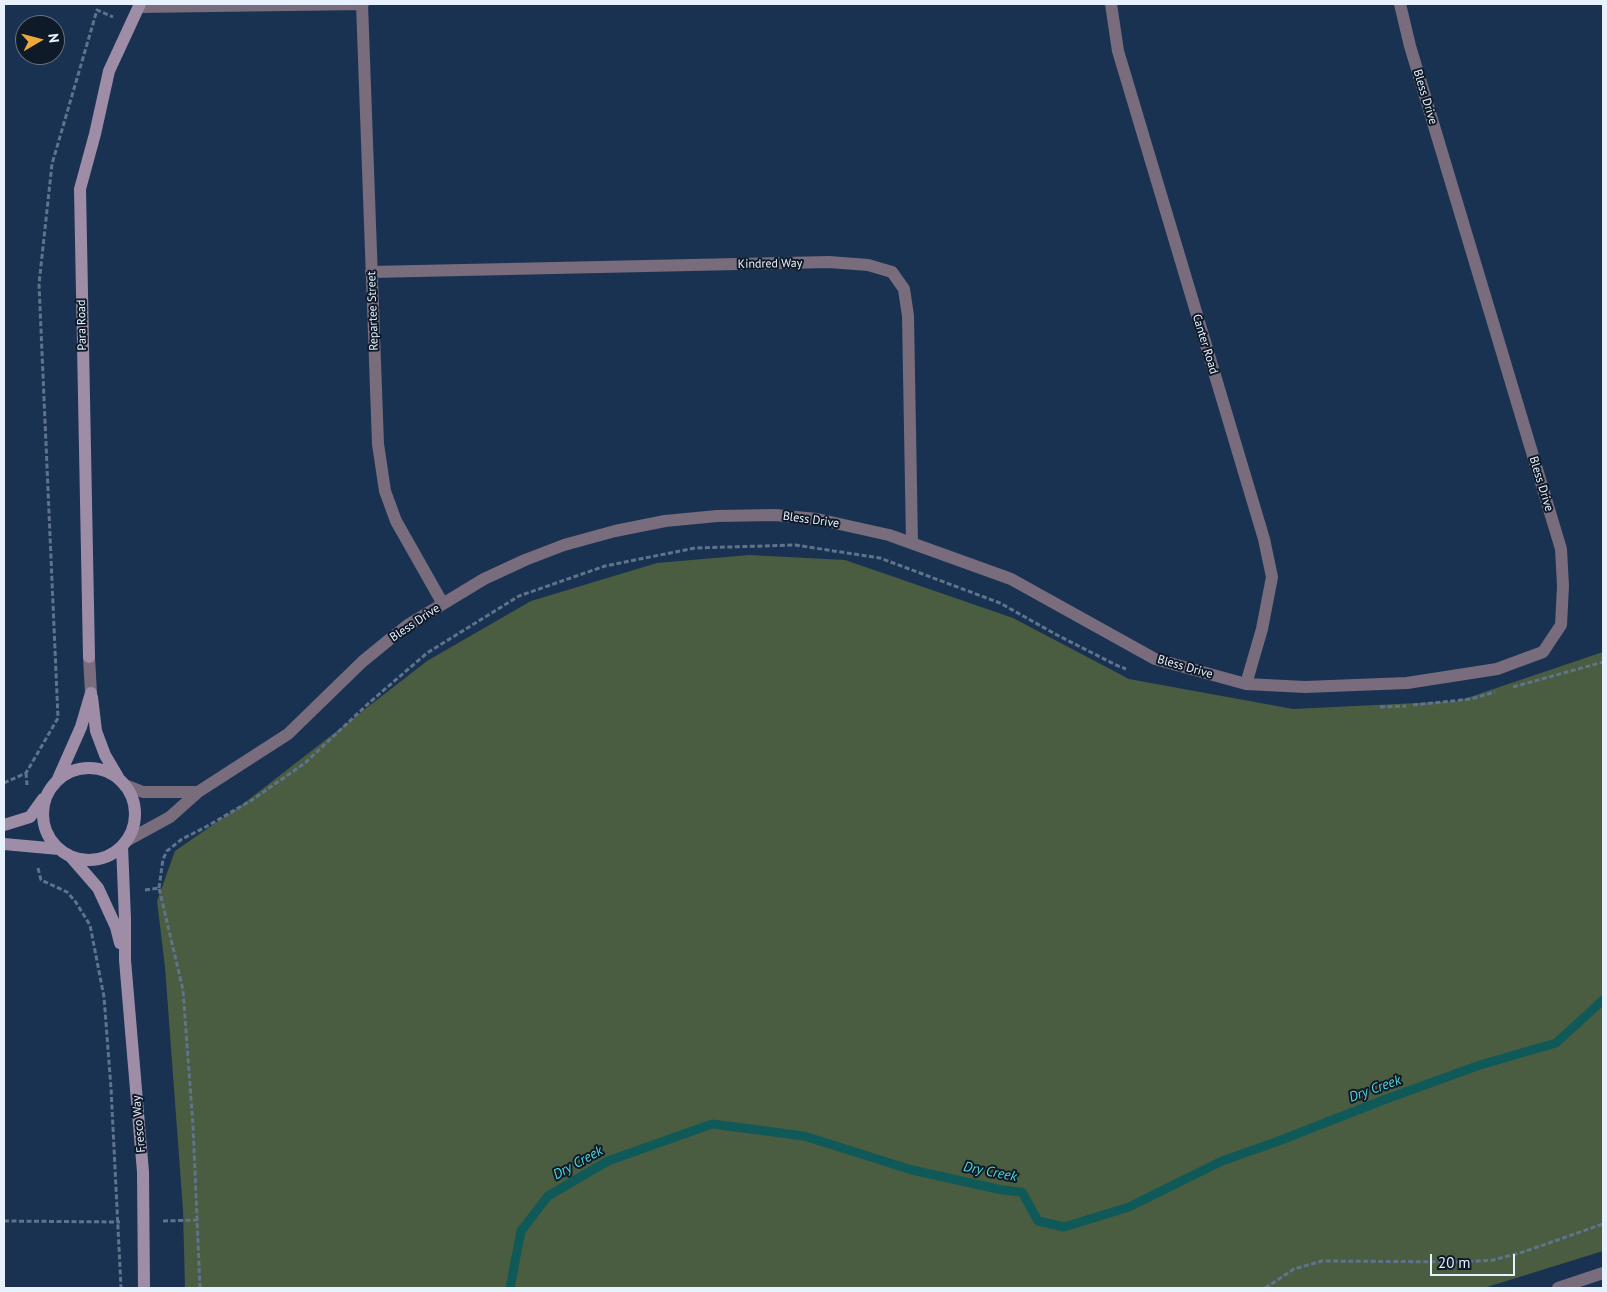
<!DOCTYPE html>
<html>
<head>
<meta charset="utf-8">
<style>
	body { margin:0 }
	#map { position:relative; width:1607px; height:1292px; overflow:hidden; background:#193251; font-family:"PT Sans",sans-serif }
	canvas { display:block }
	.frame { position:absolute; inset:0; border:5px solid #e8f1fe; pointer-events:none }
	.north { position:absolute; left:15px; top:15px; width:50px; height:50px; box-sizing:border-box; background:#0f1a28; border:1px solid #66707e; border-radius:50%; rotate:82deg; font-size:14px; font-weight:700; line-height:20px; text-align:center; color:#e8f1fe }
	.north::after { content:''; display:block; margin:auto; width:18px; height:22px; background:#eda83b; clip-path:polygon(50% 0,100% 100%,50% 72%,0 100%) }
	.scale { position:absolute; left:1430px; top:1254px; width:85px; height:22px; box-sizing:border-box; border:2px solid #e8f1fe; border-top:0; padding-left:6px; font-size:15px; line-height:18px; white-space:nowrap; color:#e8f1fe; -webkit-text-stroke:4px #0f1a28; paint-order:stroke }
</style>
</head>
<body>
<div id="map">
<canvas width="1607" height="1292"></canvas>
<div class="frame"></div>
<div class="north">N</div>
<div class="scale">20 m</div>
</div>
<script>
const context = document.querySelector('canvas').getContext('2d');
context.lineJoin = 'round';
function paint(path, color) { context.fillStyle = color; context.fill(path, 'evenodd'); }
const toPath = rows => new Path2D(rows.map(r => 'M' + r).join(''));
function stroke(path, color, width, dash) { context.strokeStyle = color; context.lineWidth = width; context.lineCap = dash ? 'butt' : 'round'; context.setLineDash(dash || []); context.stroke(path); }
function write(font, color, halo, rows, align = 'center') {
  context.font = font + ' "PT Sans",sans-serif'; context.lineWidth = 4; context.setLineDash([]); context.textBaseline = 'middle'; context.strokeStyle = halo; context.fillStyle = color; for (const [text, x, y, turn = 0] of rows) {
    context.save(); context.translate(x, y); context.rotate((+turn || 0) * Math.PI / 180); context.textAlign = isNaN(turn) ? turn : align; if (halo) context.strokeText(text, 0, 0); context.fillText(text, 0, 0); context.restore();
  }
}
const green = toPath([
	[749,555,845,560,1013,618,1129,679,1293,709,1458,701,1603,652,1603,1251,1484,1288,185,1288,183,1210,165,967,157,901,175,851,243,804,427,661,531,601,657,563]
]);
const stream = toPath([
	[510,1288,521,1231,548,1196,608,1161,712,1124,804,1136,912,1170,1002,1190,1022,1192,1038,1221,1064,1227,1129,1207,1222,1161,1276,1142,1386,1099,1480,1065,1556,1043,1603,1000]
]);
const path = toPath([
	[1513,687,1603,662],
	[1413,705,1471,699,1495,692],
	[1380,707,1406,706],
	[26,773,27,785],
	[4,783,26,773,58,718,39,284,52,164,97,10,113,17],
	[38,868,41,880,67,892,75,901,90,925,104,997,111,1088,121,1288],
	[159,888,163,859,167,851,182,839,204,828,252,800,305,763,370,702,427,653,519,596,605,566,695,548,795,545,880,558,1000,603,1057,635,1116,665,1126,669],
	[145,890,159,888,183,990,193,1126,200,1288],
	[4,1221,120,1222],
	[163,1221,198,1220],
	[1265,1288,1294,1269,1322,1261,1463,1262,1493,1260,1523,1252,1603,1224]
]);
const street = toPath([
	[362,4,378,444,385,491,396,521,443,604],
	[1111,4,1118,51,1264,539,1272,577,1262,629,1246,684],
	[139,7,363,4],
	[371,272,829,262,868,265,892,272,904,289,908,316,912,543],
	[89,657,91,693],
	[125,785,143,792,198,792],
	[128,840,170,817,198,792,288,734,362,662,390,639,408,625,484,579,525,560,564,545,615,531,665,521,717,516,775,515,817,519,889,535,1011,579,1155,659,1246,684,1305,687,1407,683,1497,669,1543,652,1561,625,1563,586,1561,549,1410,46,1400,4],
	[1558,1288,1603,1273]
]);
const secondary = toPath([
	[89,657,80,189,95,134,109,71,140,4],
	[92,697,96,731,105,755,118,777],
	'43 814a46 46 0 1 1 92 0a46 46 0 1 1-92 0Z',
	[58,779,81,727,91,693],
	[4,825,30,817,43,799],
	[4,844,59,849],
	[122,846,125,919,125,960,143,1172,144,1288],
	[71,857,98,888,116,927,120,943]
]);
const streetNames = [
	["Bless Drive",1425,97,73],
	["Kindred Way",770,264,-1],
	["Repartee Street",373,311,-92],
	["Para Road",82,325,-91],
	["Canter Road",1205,344,73],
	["Bless Drive",1541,484,73],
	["Bless Drive",811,520,8],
	["Bless Drive",415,623,-34],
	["Bless Drive",1185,667,16],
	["Fresco Way",139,1124,-95]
];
const waterNames = [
	["Dry Creek",1375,1089,-20],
	["Dry Creek",578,1163,-29],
	["Dry Creek",990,1172,11]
];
paint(green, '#4a5d40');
stroke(stream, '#105959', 9);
stroke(path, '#5f738c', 3, [5, 2.5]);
stroke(street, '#786c7d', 12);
stroke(secondary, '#9f8da8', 12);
write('12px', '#e8f1fe', '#0f1a28', streetNames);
write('italic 14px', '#52d6d6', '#0f1a28', waterNames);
</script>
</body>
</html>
